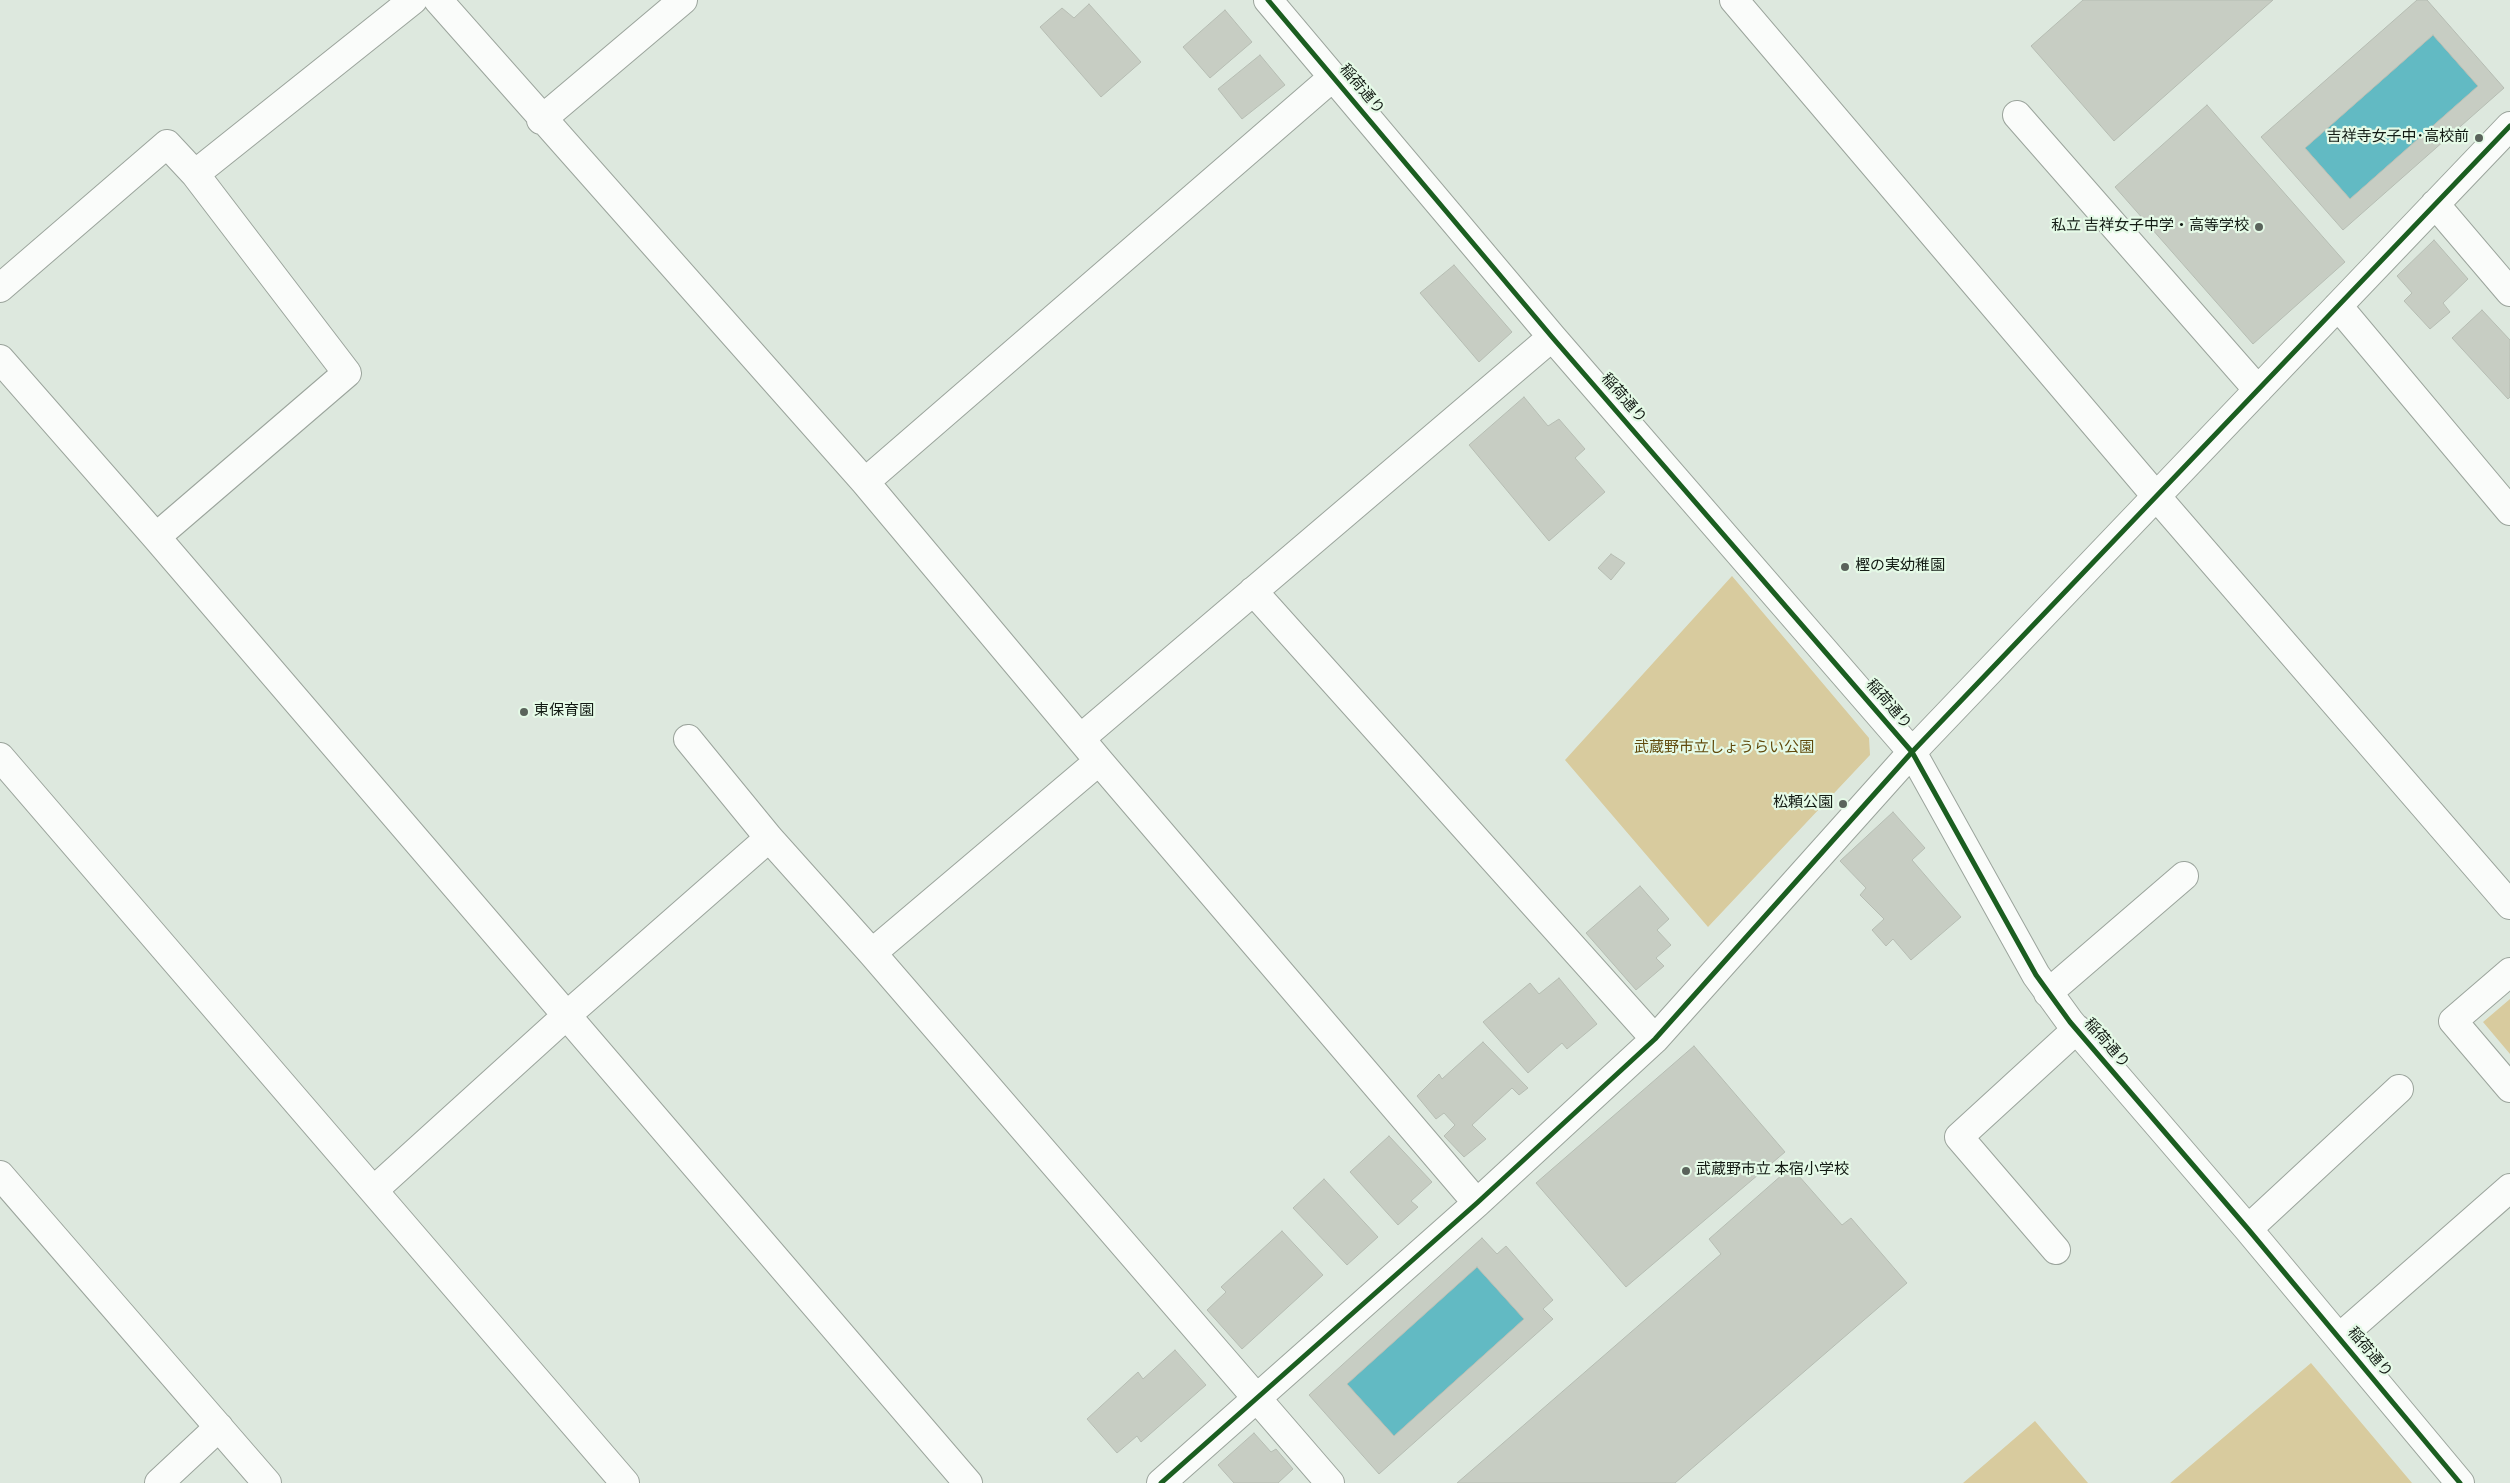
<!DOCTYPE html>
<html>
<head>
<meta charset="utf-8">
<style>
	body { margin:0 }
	canvas { display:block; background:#dde8de }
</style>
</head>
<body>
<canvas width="2510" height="1483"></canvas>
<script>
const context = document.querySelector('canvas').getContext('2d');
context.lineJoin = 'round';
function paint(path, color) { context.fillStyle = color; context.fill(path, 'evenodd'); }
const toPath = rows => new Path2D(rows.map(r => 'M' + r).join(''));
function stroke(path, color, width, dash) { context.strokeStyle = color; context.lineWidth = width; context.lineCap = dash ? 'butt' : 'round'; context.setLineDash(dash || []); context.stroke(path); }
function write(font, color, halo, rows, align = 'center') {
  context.font = font + ' "Source Sans 3","Noto Sans JP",sans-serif'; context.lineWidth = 4.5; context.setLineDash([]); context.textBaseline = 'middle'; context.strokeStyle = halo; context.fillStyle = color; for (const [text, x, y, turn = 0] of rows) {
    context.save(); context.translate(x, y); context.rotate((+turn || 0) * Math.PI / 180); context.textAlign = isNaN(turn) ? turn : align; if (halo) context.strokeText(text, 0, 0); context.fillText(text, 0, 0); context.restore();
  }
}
const green = toPath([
	[1732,576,1869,738,1870,755,1708,927,1565,760],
	[2510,999,2510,1054,2483,1022],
	[2311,1363,2412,1483,2170,1483],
	[2035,1421,2088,1483,1963,1483]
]);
const water = toPath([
	[2433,35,2478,86,2350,199,2305,148],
	[1477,1267,1524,1319,1394,1436,1347,1384]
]);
const building = toPath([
	[2083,0,2273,0,2114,141,2031,46,2083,0],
	[2417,0,2427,0,2504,88,2343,230,2261,137,2417,0],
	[2433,35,2478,86,2350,199,2305,148,2433,35],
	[1089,4,1141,62,1101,97,1040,27,1062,8,1074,18,1089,4],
	[1225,10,1252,42,1210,78,1183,47,1225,10],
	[1260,55,1285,85,1242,119,1218,89,1260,55],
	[2207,105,2345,262,2253,344,2115,187,2207,105],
	[2434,240,2468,279,2443,303,2450,312,2430,329,2404,301,2412,293,2397,276,2434,240],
	[1454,265,1512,332,1479,362,1420,293,1454,265],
	[2482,310,2510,340,2510,397,2508,399,2452,338,2482,310],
	[1524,397,1548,426,1559,419,1585,449,1575,458,1605,492,1549,541,1469,445,1524,397],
	[1611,554,1625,563,1611,580,1598,568,1611,554],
	[1893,812,1925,848,1912,860,1961,917,1911,960,1893,939,1886,946,1872,930,1884,919,1860,895,1866,888,1840,861,1893,812],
	[1640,886,1669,919,1657,930,1671,945,1656,958,1664,966,1636,990,1586,933,1640,886],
	[1559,978,1597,1024,1567,1049,1562,1043,1528,1073,1483,1022,1530,983,1539,994,1559,978],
	[1483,1042,1528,1088,1519,1095,1512,1088,1472,1125,1486,1139,1464,1157,1444,1136,1455,1125,1444,1113,1436,1119,1417,1096,1439,1074,1442,1079,1483,1042],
	[1694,1046,1785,1152,1626,1287,1536,1183,1694,1046],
	[1389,1136,1432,1182,1411,1201,1418,1207,1398,1225,1350,1172,1389,1136],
	[1791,1167,1842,1225,1851,1218,1907,1283,1675,1483,1457,1483,1721,1254,1709,1239,1791,1167],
	[1324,1179,1378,1237,1347,1265,1293,1208,1324,1179],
	[1282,1231,1323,1275,1242,1349,1207,1310,1226,1292,1221,1287,1282,1231],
	[1482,1238,1497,1254,1506,1246,1553,1300,1543,1309,1553,1319,1379,1474,1309,1395,1482,1238],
	[1477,1267,1524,1319,1394,1436,1347,1384,1477,1267],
	[1175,1350,1206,1385,1141,1442,1137,1436,1117,1453,1087,1419,1138,1372,1143,1379,1175,1350],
	[1254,1433,1271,1452,1276,1449,1293,1469,1278,1483,1234,1483,1218,1465,1254,1433]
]);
const minor = toPath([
	[438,0,865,482,1099,761,1477,1203],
	[1268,0,1552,337,1912,752,2036,975,2070,1022,2248,1229,2460,1483],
	[1734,0,2156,496,2510,905],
	[2017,115,2258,390],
	[541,120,683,0],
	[195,174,413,0],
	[2435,204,2510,292],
	[0,288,167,144,195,174,347,373,156,537],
	[2338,306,2510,511],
	[0,359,156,537,968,1483],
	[865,482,1333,77],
	[1253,591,1655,1039],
	[1081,738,1552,337],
	[688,739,769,838,872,953,1330,1483],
	[0,757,625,1483],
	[872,953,1099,761],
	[2510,972,2453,1021,2510,1088],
	[2048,993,2184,876],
	[0,1175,267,1483],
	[374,1190,566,1016,769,838],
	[2248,1229,2399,1089],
	[2056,1250,1959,1137,2077,1029],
	[2340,1337,2510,1188],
	[159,1483,219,1427],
	[1161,1483,1477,1203,1655,1039,1912,752,2510,126]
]);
const cycleway = toPath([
	[1268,0,1552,337,1912,752,2036,975,2070,1022,2248,1229,2460,1483],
	[1161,1483,1477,1203,1655,1039,1912,752,2510,126]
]);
const markers = [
	[2479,138,5,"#5a635b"],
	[2259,227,5,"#5a635b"],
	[1845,567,5,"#5a635b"],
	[524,712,5,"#5a635b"],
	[1843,804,5,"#5a635b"],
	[1686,1171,5,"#5a635b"]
];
const streetNames = [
	["稲荷通り",1361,90,50],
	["稲荷通り",1623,399,49],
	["稲荷通り",1888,705,49],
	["稲荷通り",2106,1044,49],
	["稲荷通り",2369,1353,50]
];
const poiNames = [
	["吉祥寺女子中･高校前",2469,138],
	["私立 吉祥女子中学・高等学校",2249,227],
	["樫の実幼稚園",1855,567,"left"],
	["東保育園",534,712,"left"],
	["松頼公園",1833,804],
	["武蔵野市立 本宿小学校",1696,1171,"left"]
];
const parkNames = [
	["武蔵野市立しょうらい公園",1724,749]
];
paint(green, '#d8cb9e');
paint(water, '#62bac3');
paint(building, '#c7cdc3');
stroke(building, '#b6bdb3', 1);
stroke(minor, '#9ba49c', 30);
stroke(minor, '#fafcfa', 28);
stroke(cycleway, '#1b5e20', 5);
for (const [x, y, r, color] of markers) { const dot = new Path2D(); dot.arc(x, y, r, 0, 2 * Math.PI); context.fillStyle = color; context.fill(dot); stroke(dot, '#e5fae7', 2); }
write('15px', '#131b14', '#e5fae7', streetNames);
write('15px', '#131b14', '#e5fae7', poiNames, 'right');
write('15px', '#614a0c', '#e5fae7', parkNames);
</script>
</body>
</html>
